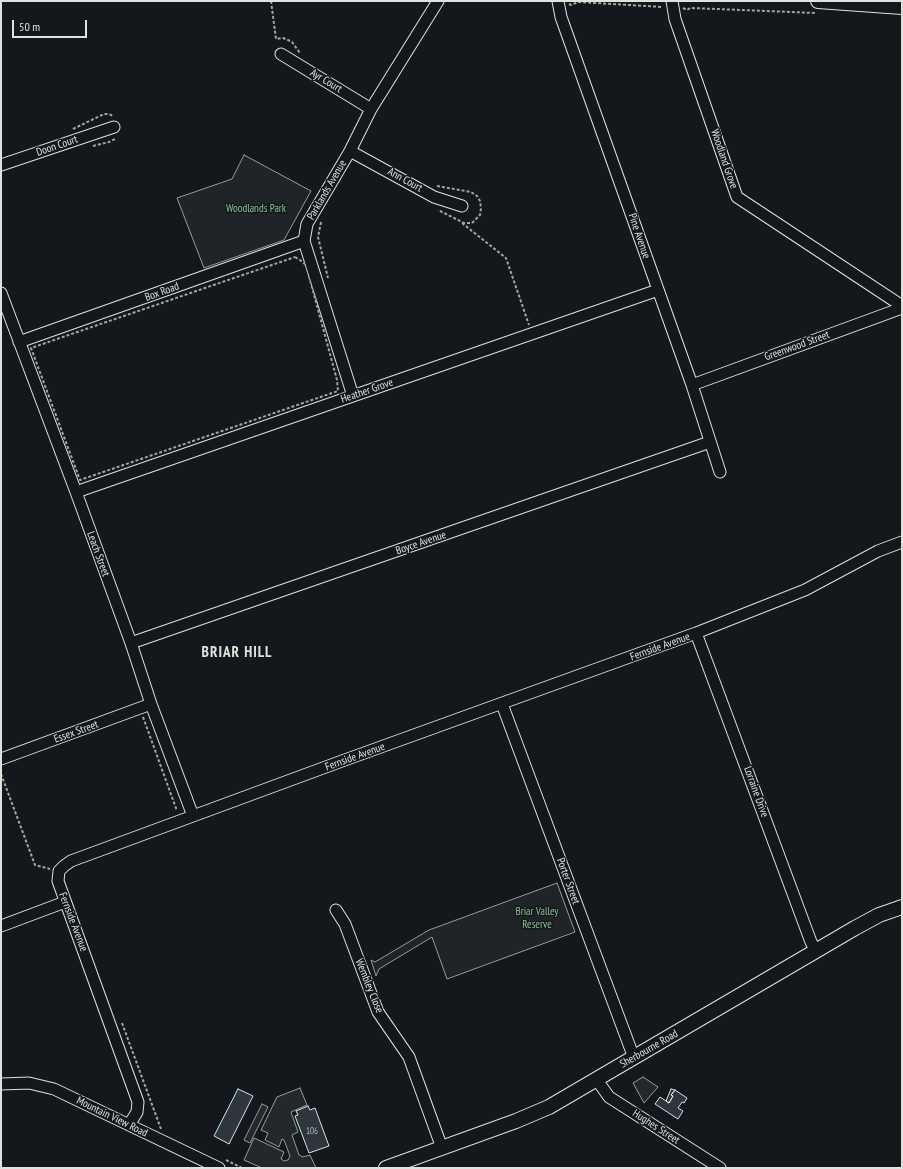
<!DOCTYPE html>
<html>
<head>
<meta charset="utf-8">
<style>
	body { margin:0 }
	#map { position:relative; width:903px; height:1169px; overflow:hidden; background:#14181c; font-family:"PT Sans Narrow",sans-serif }
	canvas { display:block }
	.frame { position:absolute; inset:0; border:2px solid #d8e6dc; pointer-events:none }
	.scale { position:absolute; left:12px; top:20px; width:75px; height:18px; box-sizing:border-box; border:2px solid #d8e6dc; border-top:0; padding-left:5px; font-size:12px; line-height:14px; white-space:nowrap; color:#d8e6dc; -webkit-text-stroke:3px #14181c; paint-order:stroke }
</style>
</head>
<body>
<div id="map">
<canvas width="903" height="1169"></canvas>
<div class="frame"></div>
<div class="scale">50 m</div>
</div>
<script>
const context = document.querySelector('canvas').getContext('2d');
context.lineJoin = 'round';
function paint(path, color) { context.fillStyle = color; context.fill(path, 'evenodd'); }
const toPath = rows => new Path2D(rows.map(r => 'M' + r).join(''));
function stroke(path, color, width, dash) { context.strokeStyle = color; context.lineWidth = width; context.lineCap = dash ? 'butt' : 'round'; context.setLineDash(dash || []); context.stroke(path); }
function write(font, color, halo, rows, align = 'center') {
  context.font = font + ' "PT Sans Narrow",sans-serif'; context.lineWidth = 3; context.setLineDash([]); context.textBaseline = 'middle'; context.strokeStyle = halo; context.fillStyle = color; for (const [text, x, y, turn = 0] of rows) {
    context.save(); context.translate(x, y); context.rotate((+turn || 0) * Math.PI / 180); context.textAlign = isNaN(turn) ? turn : align; if (halo) context.strokeText(text, 0, 0); context.fillText(text, 0, 0); context.restore();
  }
}
const green = toPath([
	[244,155,311,191,284,240,204,268,177,198,232,179,244,155],
	[557,883,575,932,447,979,432,937,379,969,376,976,371,960,375,962,429,930,557,883]
]);
const parking = toPath([
	[643,1077,658,1087,644,1103,633,1083,643,1077],
	[300,1088,307,1105,291,1112,298,1132,292,1135,299,1155,303,1157,310,1155,316,1168,262,1168,244,1160,254,1138,284,1152,281,1159,284,1161,288,1160,290,1156,284,1140,282,1139,279,1147,265,1140,268,1133,261,1130,277,1097,300,1088],
	[262,1104,268,1107,250,1143,244,1140,262,1104]
]);
const building = toPath([
	[238,1089,253,1096,229,1144,214,1136,238,1089],
	[671,1089,675,1090,671,1095,673,1096,669,1103,666,1101,671,1089],
	[675,1090,687,1098,684,1103,682,1102,678,1108,683,1111,678,1119,655,1104,660,1097,669,1103,673,1096,671,1095,675,1090],
	[308,1106,310,1110,315,1108,329,1146,309,1153,295,1116,298,1115,296,1111,308,1106]
]);
const path = toPath([
	[271,1,276,39,283,38,288,40,292,42,300,53],
	[569,4,571,5,578,2,663,7],
	[683,8,687,10,690,8,717,9,816,13],
	[73,129,104,114,109,114,113,116],
	[93,146,109,142,115,139],
	[437,186,471,192,477,196,480,201,481,208,480,215,472,223,464,223,438,210],
	[321,222,318,237,328,278],
	[462,223,506,258,529,325],
	[295,257,300,260,306,265,337,380,338,391,80,480,31,348,295,257],
	[143,717,177,811],
	[1,774,35,865,50,869],
	[122,1023,161,1129],
	[226,1160,242,1168]
]);
const minor = toPath([
	[558,1,561,17,692,385,720,472],
	[672,1,675,19,737,197,902,306],
	[281,54,371,109],
	[350,151,434,197,462,206],
	[1,165,114,127],
	[1,293,76,492,131,643,151,704,193,816],
	[19,342,304,241],
	[692,385,902,308],
	[353,396,304,241,307,224,350,151,371,109,438,1],
	[76,492,658,290],
	[696,633,811,942,816,951],
	[131,643,710,442],
	[502,704,634,1058],
	[1,759,151,704],
	[336,910,345,924,378,1012,409,1057,442,1148],
	[1,926,65,902],
	[597,1080,609,1097,720,1168],
	[1,1084,29,1083,54,1089,219,1168],
	[129,1125,137,1112,138,1102,58,881,59,871,64,866,71,861,342,761,696,633,805,590,878,551,902,542]
]);
const major = toPath([
	[818,1,902,7],
	[386,1168,516,1121,549,1107,855,928,879,915,902,907]
]);
const numberNames = [
	["106",312,1131]
];
const streetNames = [
	["Ayr Court",326,81,31],
	["Doon Court",57,146,-19],
	["Woodland Grove",724,159,71],
	["Ann Court",405,180,29],
	["Parklands Avenue",327,190,-60],
	["Pine Avenue",639,236,71],
	["Box Road",162,292,-20],
	["Greenwood Street",797,346,-20],
	["Heather Grove",367,391,-19],
	["Boyce Avenue",421,543,-19],
	["Leach Street",98,554,70],
	["Fernside Avenue",660,647,-20],
	["Essex Street",76,732,-20],
	["Fernside Avenue",355,757,-20],
	["Lorraine Drive",756,792,70],
	["Porter Street",568,881,70],
	["Fernside Avenue",73,922,69],
	["Wembley Close",369,986,68],
	["Sherbourne Road",649,1049,-30],
	["Mountain View Road",112,1117,26],
	["Hughes Street",656,1127,33]
];
const parkNames = [
	["Woodlands Park",256,209],
	["Briar Valley",537,912],
	["Reserve",537,925]
];
const districtNames = [
	["BRIAR HILL",237,653]
];
paint(green, '#202428');
stroke(green, '#939e99', 1);
paint(parking, '#24282b');
stroke(parking, '#939e99', 1);
paint(building, '#2c363c');
stroke(building, '#d8e6dc', 1);
stroke(minor, '#d8e6dc', 13);
stroke(major, '#d8e6dc', 16);
stroke(path, '#9da8a2', 2, [3, 2]);
stroke(minor, '#14181c', 11);
stroke(major, '#14181c', 14);
write('9px', '#adbab4', null, numberNames);
write('11px', '#d8e6dc', '#14181c', streetNames);
write('11px', '#8ac095', '#14181c', parkNames);
context.letterSpacing = '1px';
write('bold 15px', '#d8e6dc', '#14181c', districtNames);
context.letterSpacing = '0px';
</script>
</body>
</html>
